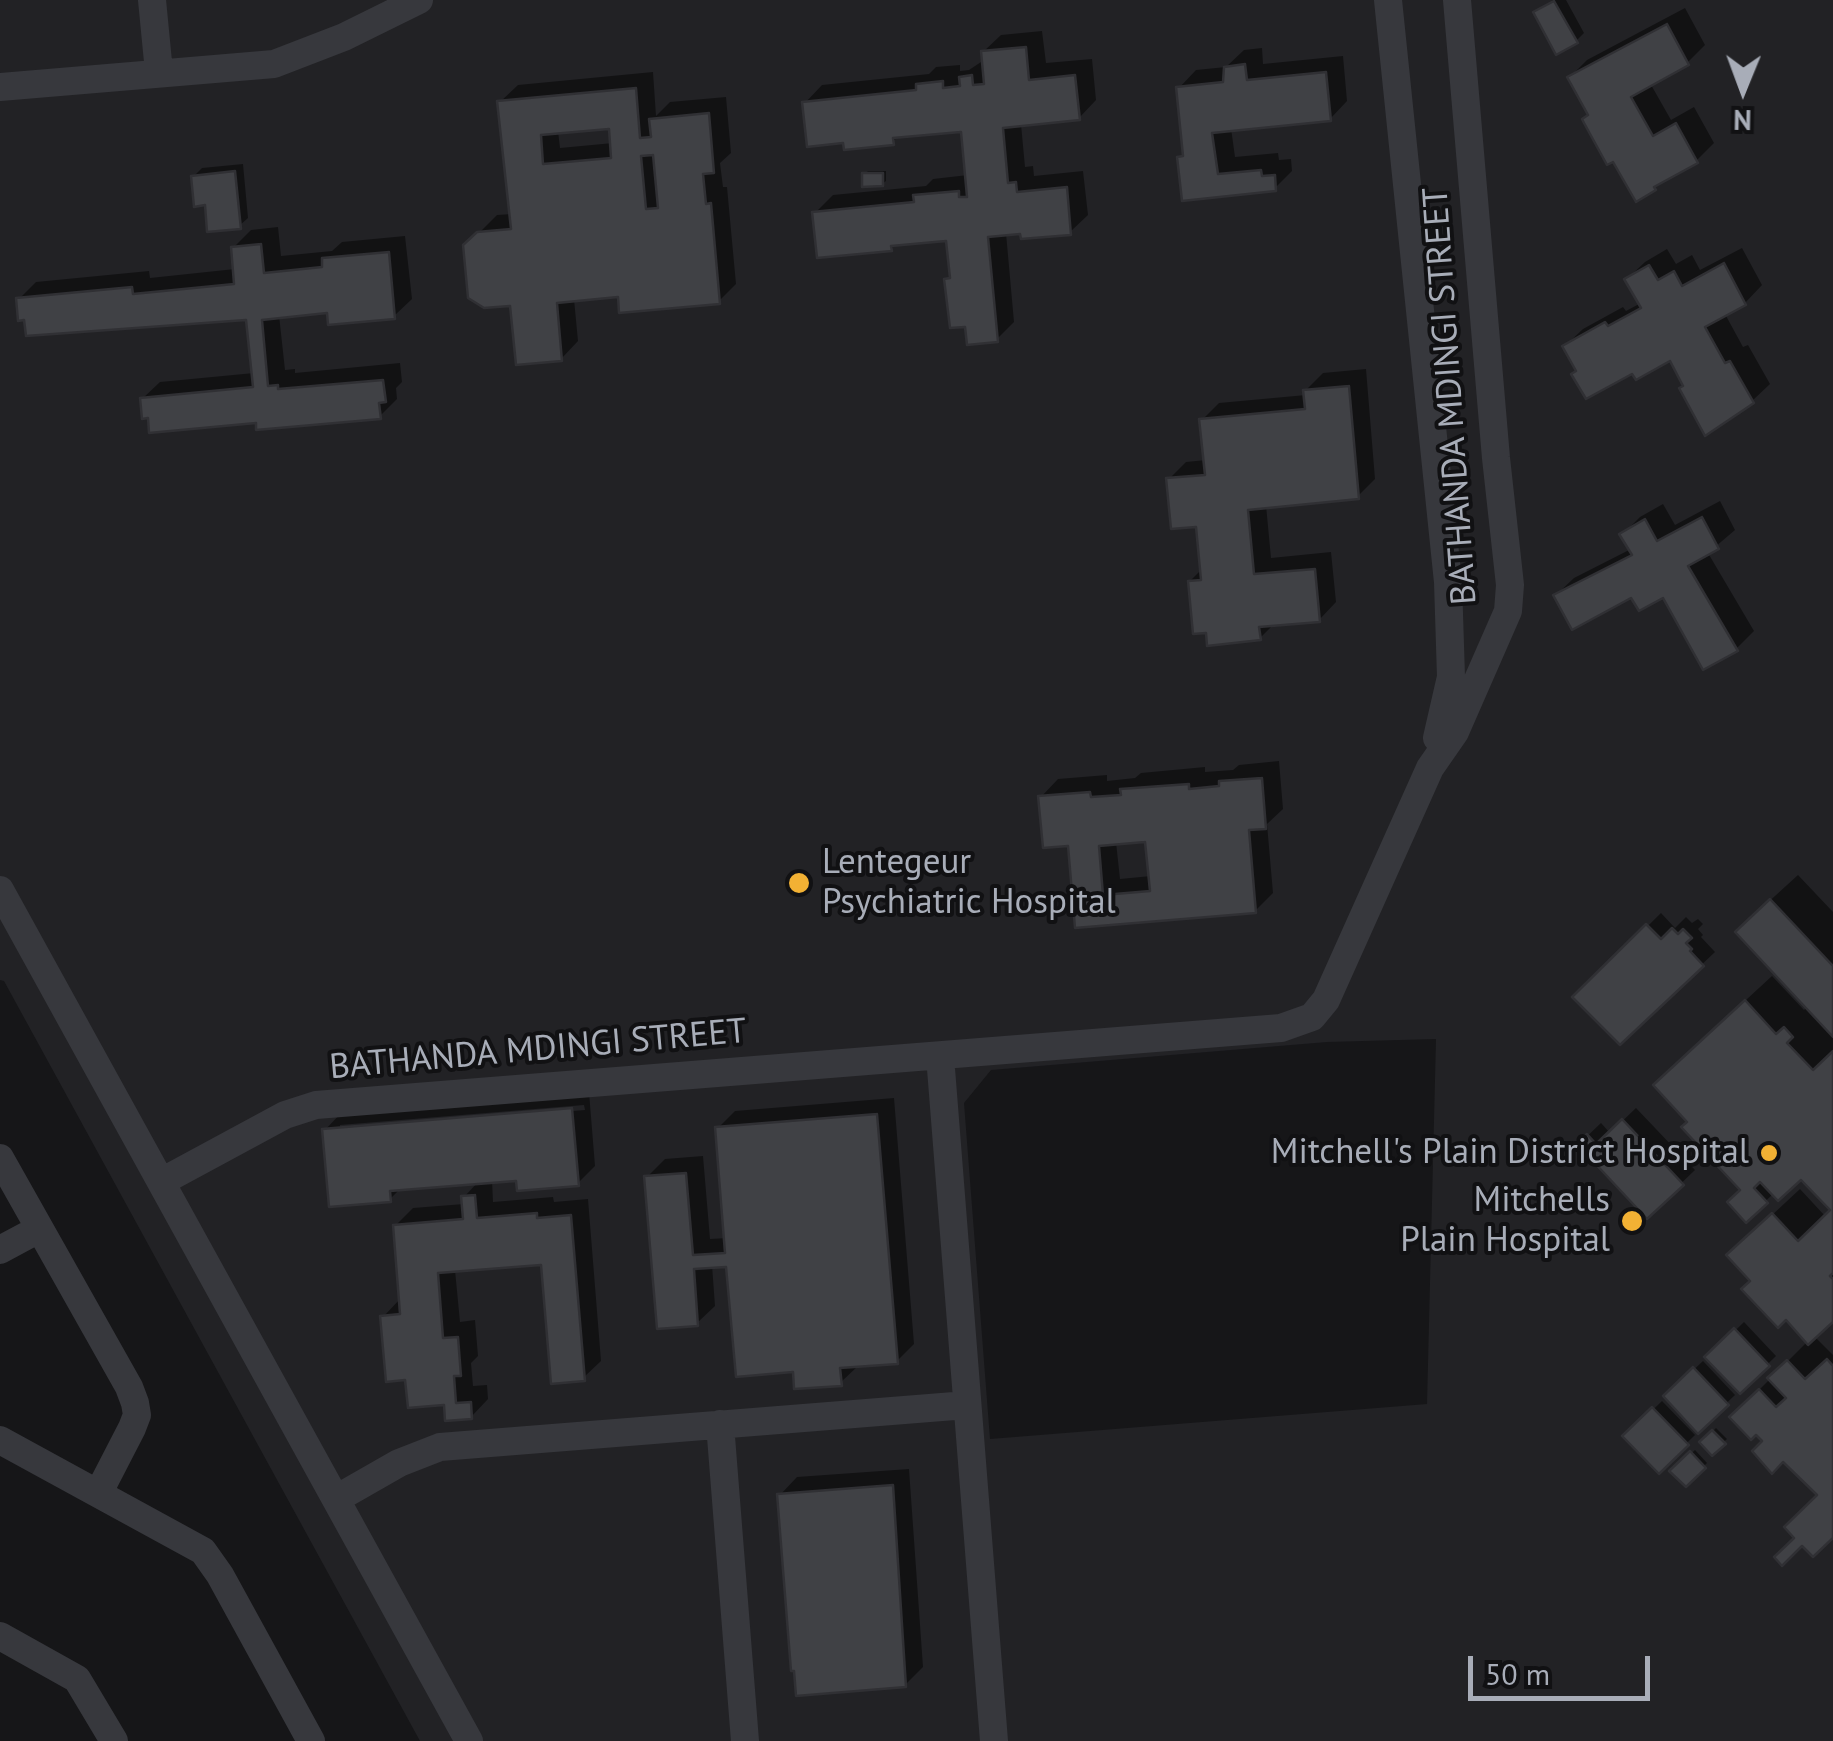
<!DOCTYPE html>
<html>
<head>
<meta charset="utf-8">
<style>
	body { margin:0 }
	#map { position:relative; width:1833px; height:1741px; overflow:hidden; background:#161618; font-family:"PT Sans",sans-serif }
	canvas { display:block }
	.north { position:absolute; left:1693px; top:40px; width:100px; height:100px; -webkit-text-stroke:8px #111113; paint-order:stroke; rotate:181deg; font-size:28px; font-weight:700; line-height:40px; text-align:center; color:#a8adb8 }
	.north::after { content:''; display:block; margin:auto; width:35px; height:45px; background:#a8adb8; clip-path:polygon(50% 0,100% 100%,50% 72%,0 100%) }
	.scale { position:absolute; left:1468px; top:1656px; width:182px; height:45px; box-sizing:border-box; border:5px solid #a8adb8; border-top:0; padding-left:12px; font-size:30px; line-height:35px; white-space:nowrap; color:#a8adb8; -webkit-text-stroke:8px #111113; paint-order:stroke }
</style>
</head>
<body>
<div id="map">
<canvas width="1833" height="1741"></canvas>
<div class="north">N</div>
<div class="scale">50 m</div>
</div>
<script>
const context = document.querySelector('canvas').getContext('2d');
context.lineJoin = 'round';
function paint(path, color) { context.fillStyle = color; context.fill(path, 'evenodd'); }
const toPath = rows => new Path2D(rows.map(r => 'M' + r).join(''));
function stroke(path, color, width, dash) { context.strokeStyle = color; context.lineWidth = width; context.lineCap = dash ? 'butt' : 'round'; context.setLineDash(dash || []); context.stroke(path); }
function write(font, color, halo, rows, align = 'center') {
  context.font = font + ' "PT Sans",sans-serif'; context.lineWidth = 8; context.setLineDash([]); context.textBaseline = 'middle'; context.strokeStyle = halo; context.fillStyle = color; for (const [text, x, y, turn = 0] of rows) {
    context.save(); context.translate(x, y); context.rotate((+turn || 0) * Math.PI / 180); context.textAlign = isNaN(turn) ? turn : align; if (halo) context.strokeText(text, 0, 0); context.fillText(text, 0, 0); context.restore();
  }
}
const built = toPath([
	[0,0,1833,0,1833,1741,420,1741,4,981,0,980],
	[1436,1039,1427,1404,990,1439,964,1103,991,1070,1327,1042]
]);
const shadow = toPath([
	[1553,0,1566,0,1584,33,1576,41,1536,13],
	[1685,8,1705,45,1688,62,1650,83,1671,120,1694,107,1714,143,1696,161,1637,198,1570,77,1587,60],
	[1042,31,1046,63,1092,59,1096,100,1079,118,1021,124,1025,167,1033,166,1034,176,1083,171,1088,215,1070,232,1006,233,1014,322,997,339,967,324,947,279,952,274,949,238,896,243,891,249,815,213,833,195,926,186,933,179,968,175,963,129,900,135,892,142,845,140,805,103,822,85,929,74,936,67,960,65,960,71,969,70,984,60,983,52,1001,35],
	[1262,48,1263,64,1343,56,1347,101,1330,119,1231,128,1235,157,1278,153,1279,160,1291,159,1292,171,1275,188,1184,198,1180,158,1185,152,1179,88,1196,70,1226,67,1244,50],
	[653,72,656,116,670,102,726,97,731,153,720,163,723,187,727,187,736,284,719,301,620,294,574,299,578,341,561,359,466,246,497,215,512,214,500,102,518,85],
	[611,126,613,143,560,148,558,131],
	[243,164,248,218,239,226,207,202,194,176,202,168],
	[868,171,886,171,886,181,882,184,864,174],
	[278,227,281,256,332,251,342,242,405,236,412,299,394,316,330,310,279,315,285,370,295,369,295,373,400,363,402,382,396,388,397,399,380,416,258,421,150,416,142,399,160,382,254,373,249,317,19,299,36,282,149,271,150,278,235,269,233,248,251,230],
	[1742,248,1762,285,1745,303,1725,314,1743,347,1748,345,1770,384,1752,401,1686,385,1671,358,1633,370,1578,370,1565,346,1583,329,1623,307,1626,311,1641,303,1627,279,1645,262,1667,249,1676,264,1692,255,1700,270],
	[1366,369,1375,479,1357,497,1266,505,1271,558,1331,552,1336,602,1319,620,1274,624,1260,638,1190,581,1202,569,1198,524,1169,479,1186,462,1206,460,1202,420,1219,403,1306,395,1305,391,1323,373],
	[1720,501,1735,530,1708,553,1754,631,1736,649,1664,595,1556,595,1574,578,1631,549,1623,534,1640,517,1663,504,1675,525],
	[1279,761,1283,809,1267,824,1273,893,1255,911,1077,925,1070,843,1041,797,1058,779,1107,775,1107,781,1135,778,1141,773,1205,767,1205,772,1233,770,1239,765],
	[1148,839,1151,876,1120,879,1116,842],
	[1798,875,1833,912,1833,1319,1814,1336,1833,1355,1833,1534,1797,1538,1820,1495,1766,1441,1732,1417,1808,1341,1753,1281,1756,1230,1800,1189,1825,1216,1833,1210,1801,1176,1774,1193,1746,1220,1743,1190,1690,1122,1682,1059,1772,976,1804,1010,1808,1006,1764,906],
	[1661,913,1675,928,1686,917,1692,923,1698,919,1703,924,1698,929,1703,935,1701,937,1715,952,1620,1042,1576,997],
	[589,1092,595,1166,577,1184,519,1178,492,1180,493,1202,553,1197,554,1202,588,1199,601,1361,583,1378,543,1262,455,1270,460,1322,475,1320,478,1356,471,1363,473,1386,487,1385,488,1399,471,1417,408,1377,383,1317,401,1298,395,1226,413,1208,464,1204,464,1197,479,1181,402,1187,390,1199,325,1130,342,1112],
	[584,1105,585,1110,340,1130,340,1125],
	[894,1098,914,1344,897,1361,858,1366,840,1383,795,1369,729,1264,712,1265,715,1306,697,1323,647,1177,665,1159,703,1156,710,1239,727,1238,718,1128,735,1111],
	[1636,1108,1695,1170,1647,1216,1580,1143,1601,1123,1610,1133],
	[1744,1322,1776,1356,1740,1391,1708,1357],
	[1703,1361,1735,1395,1698,1430,1666,1396],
	[1662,1401,1695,1435,1659,1470,1626,1436],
	[1716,1428,1727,1439,1713,1452,1702,1442],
	[1695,1450,1707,1463,1686,1484,1673,1471],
	[909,1469,923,1667,905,1685,780,1495,797,1477]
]);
const building = toPath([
	[1554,1,1578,43,1556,55,1533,12,1554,1],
	[1667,24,1689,65,1631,97,1653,136,1676,123,1698,163,1654,187,1656,190,1636,202,1613,162,1607,165,1584,123,1582,119,1588,115,1567,77,1667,24],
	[1026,47,1029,80,1075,75,1080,120,1003,128,1008,183,1016,182,1017,192,1067,187,1071,235,1021,239,1020,234,988,237,998,342,967,345,965,327,950,328,944,279,950,278,946,241,891,246,892,251,817,258,812,212,914,202,913,195,959,191,959,197,967,197,961,132,893,138,894,145,844,150,843,143,807,147,802,102,916,90,916,84,943,81,943,88,960,86,959,77,972,75,973,85,984,84,981,51,1026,47],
	[1245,64,1247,80,1326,72,1331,121,1212,133,1218,174,1261,170,1262,176,1275,175,1276,191,1182,201,1177,157,1183,156,1176,87,1223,82,1224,67,1245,64],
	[636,88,640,138,651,137,649,119,709,113,714,173,703,174,706,204,711,203,720,304,619,313,618,297,557,303,562,361,516,365,510,306,484,308,468,298,463,245,477,232,511,229,497,101,636,88],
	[609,129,611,158,543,164,541,135,609,129],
	[653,155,658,208,646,209,641,156,653,155],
	[235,171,241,229,207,232,205,205,194,207,191,176,235,171],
	[862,173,883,173,883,186,862,187,862,173],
	[261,244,264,273,322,267,322,258,389,252,395,319,328,325,327,313,262,320,268,386,278,385,278,389,383,380,386,402,379,403,381,419,256,430,256,423,149,433,148,418,142,419,140,398,253,387,246,320,26,336,24,320,18,321,16,298,132,287,133,294,234,284,231,247,261,244],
	[1724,263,1746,305,1705,327,1725,363,1730,361,1754,403,1705,436,1679,388,1683,386,1670,361,1636,380,1632,374,1586,399,1571,374,1576,371,1562,346,1605,322,1608,326,1641,308,1624,279,1649,265,1658,280,1674,271,1682,286,1724,263],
	[1349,386,1359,499,1248,510,1254,574,1315,569,1320,622,1259,627,1261,640,1207,646,1206,633,1193,634,1188,581,1201,580,1196,527,1171,529,1166,478,1205,475,1199,419,1305,409,1303,390,1349,386],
	[1702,517,1719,549,1688,566,1738,651,1703,670,1663,598,1639,611,1631,598,1572,630,1553,595,1632,555,1619,534,1645,519,1657,541,1702,517],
	[1262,778,1266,829,1249,830,1256,913,1075,928,1068,846,1043,848,1038,796,1090,792,1091,797,1121,795,1120,789,1189,784,1189,789,1219,786,1219,781,1262,778],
	[1145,842,1150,891,1103,895,1099,846,1145,842],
	[1770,899,1833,966,1833,1037,1735,932,1770,899],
	[1646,924,1661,939,1672,928,1678,934,1683,929,1692,938,1686,943,1692,949,1690,951,1704,966,1620,1045,1572,997,1646,924],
	[1745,1000,1776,1034,1784,1027,1793,1037,1787,1043,1813,1070,1833,1051,1833,1273,1830,1276,1833,1279,1833,1322,1808,1345,1786,1320,1778,1328,1741,1289,1750,1281,1726,1255,1772,1213,1798,1241,1830,1210,1801,1180,1778,1201,1760,1182,1754,1188,1768,1203,1746,1223,1727,1202,1740,1190,1681,1127,1687,1122,1653,1085,1745,1000],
	[572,1108,579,1186,517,1191,516,1181,390,1191,391,1202,329,1207,322,1129,572,1108],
	[877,1114,898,1364,840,1368,842,1386,794,1389,793,1372,736,1377,726,1267,694,1269,698,1326,657,1329,644,1176,686,1173,693,1255,725,1253,715,1127,877,1114],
	[1622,1119,1684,1185,1647,1219,1576,1143,1587,1134,1596,1144,1622,1119],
	[475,1195,477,1218,537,1213,537,1218,571,1215,585,1381,551,1384,541,1265,438,1273,443,1338,458,1337,461,1376,454,1376,456,1403,471,1402,472,1419,445,1421,444,1405,408,1408,405,1380,386,1382,380,1316,400,1314,393,1225,463,1219,461,1196,475,1195],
	[1734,1328,1770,1366,1740,1394,1704,1357,1734,1328],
	[1827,1359,1833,1366,1833,1538,1813,1557,1802,1546,1782,1566,1774,1557,1794,1538,1784,1527,1817,1495,1783,1462,1772,1474,1752,1451,1762,1441,1756,1435,1751,1440,1729,1417,1759,1389,1776,1407,1786,1398,1767,1378,1787,1360,1805,1379,1827,1359],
	[1693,1367,1729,1405,1698,1434,1663,1396,1693,1367],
	[1652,1407,1689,1445,1659,1474,1622,1436,1652,1407],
	[1712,1430,1726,1444,1712,1456,1699,1442,1712,1430],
	[1690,1451,1706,1468,1686,1487,1669,1471,1690,1451],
	[893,1485,906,1687,796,1696,794,1671,791,1671,777,1494,893,1485]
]);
const minor = toPath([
	[152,0,159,72],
	[1388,0,1448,582,1451,677,1437,738],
	[0,87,274,64,344,37,419,0],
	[0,890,469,1741],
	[940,1056,994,1741],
	[0,1158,129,1387,135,1403,137,1415,132,1428,99,1492],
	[161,1182,285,1115,316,1105,1281,1028,1312,1017,1326,1000,1430,768,1455,732,1508,611,1510,585,1496,458,1457,0],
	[0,1250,39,1229],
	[720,1424,745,1741],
	[0,1440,203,1551,220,1575,311,1741],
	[336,1499,399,1463,440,1447,967,1405],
	[0,1636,77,1679,114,1741]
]);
const markers = [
	[799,883,12,"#f2b134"],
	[1769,1153,10,"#f2b134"],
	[1632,1221,12,"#f2b134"]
];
const streetNames = [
	["BATHANDA MDINGI STREET",1451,396,-94],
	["BATHANDA MDINGI STREET",538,1050,-5]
];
const poiNames = [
	["Lentegeur",822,863,"left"],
	["Psychiatric Hospital",822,903,"left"],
	["Mitchell's Plain District Hospital",1749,1153],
	["Mitchells",1610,1201],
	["Plain Hospital",1610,1241]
];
paint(built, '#222225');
paint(shadow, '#0007');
paint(building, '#404145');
stroke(building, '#303034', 2.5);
stroke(minor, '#37383d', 28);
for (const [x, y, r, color] of markers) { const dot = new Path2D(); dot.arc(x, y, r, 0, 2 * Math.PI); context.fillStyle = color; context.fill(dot); stroke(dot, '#111113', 4); }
write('35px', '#a8adb8', '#111113', streetNames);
write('35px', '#a8adb8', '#111113', poiNames, 'right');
</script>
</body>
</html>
